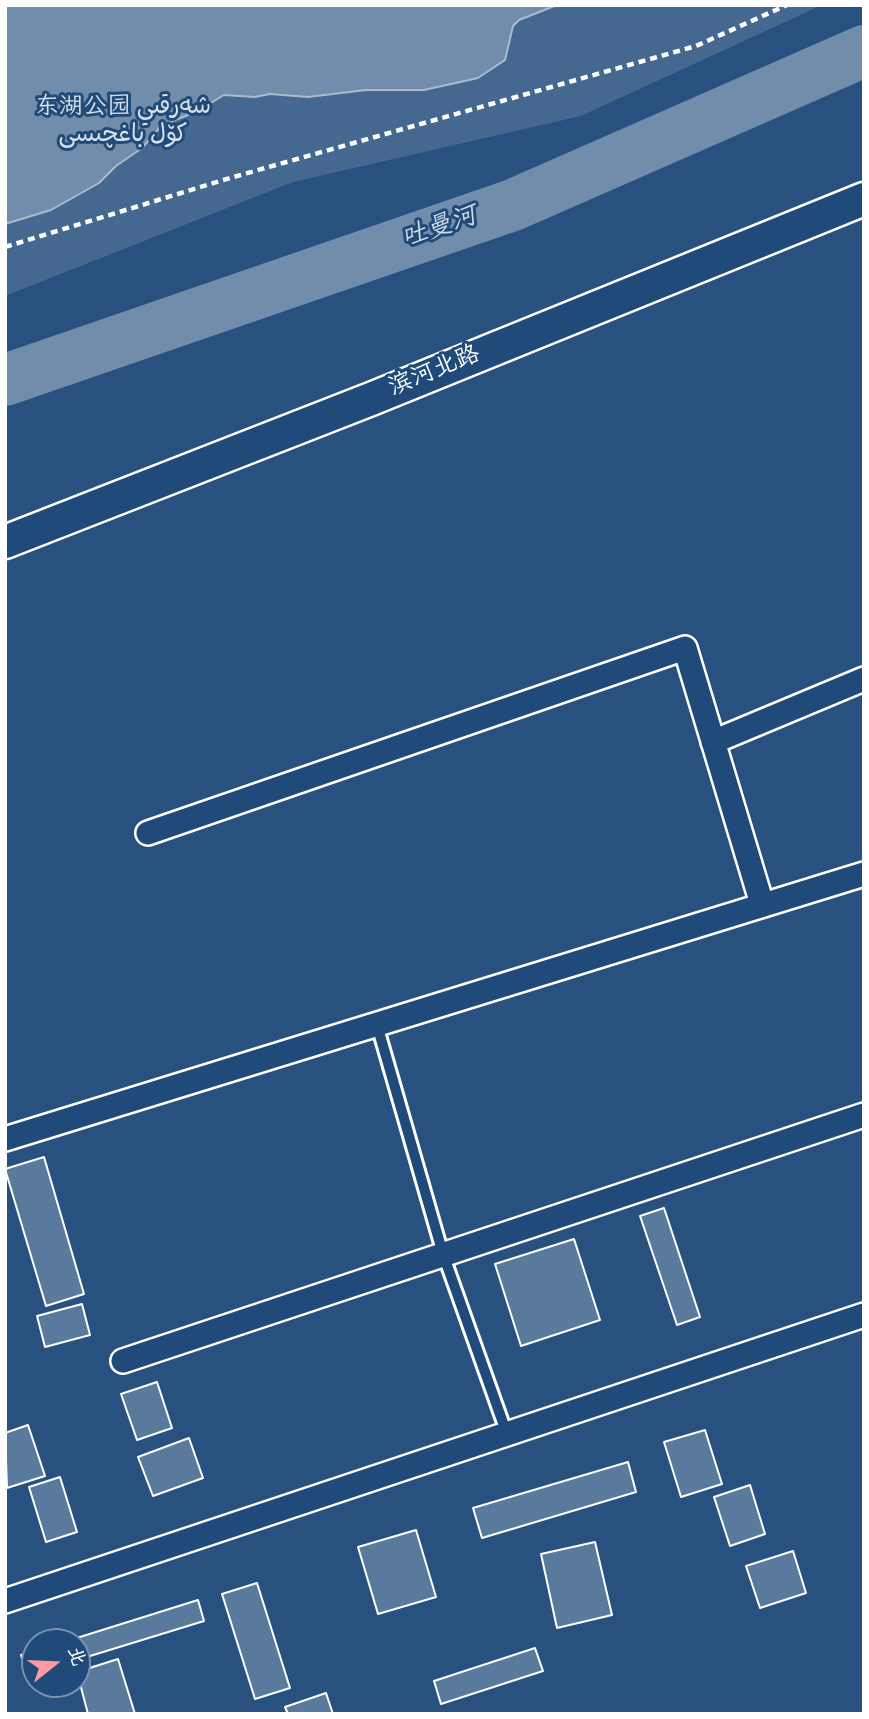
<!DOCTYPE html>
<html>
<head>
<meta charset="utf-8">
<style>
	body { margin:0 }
	#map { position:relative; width:869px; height:1719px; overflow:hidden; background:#28517f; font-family:"Gochi Hand","LXGW WenKai TC",sans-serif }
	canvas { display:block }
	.frame { position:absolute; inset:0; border:7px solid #fff; pointer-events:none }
	.north { position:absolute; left:21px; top:1628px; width:70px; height:70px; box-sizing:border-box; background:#1f4a7a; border:2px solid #7992af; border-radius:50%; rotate:72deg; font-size:19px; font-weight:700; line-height:28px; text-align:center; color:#fff }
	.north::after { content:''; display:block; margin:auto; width:24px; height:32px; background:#ff9aa2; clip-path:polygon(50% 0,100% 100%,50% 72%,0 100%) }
</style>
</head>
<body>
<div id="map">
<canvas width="869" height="1719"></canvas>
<div class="frame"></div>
<div class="north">北</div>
</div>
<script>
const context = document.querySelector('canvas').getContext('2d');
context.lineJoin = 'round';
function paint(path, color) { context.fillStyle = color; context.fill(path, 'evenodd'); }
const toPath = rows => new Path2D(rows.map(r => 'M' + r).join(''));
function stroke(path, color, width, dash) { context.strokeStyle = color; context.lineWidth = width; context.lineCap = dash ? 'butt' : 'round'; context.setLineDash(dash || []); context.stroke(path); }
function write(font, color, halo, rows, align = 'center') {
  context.font = font + ' "Gochi Hand","Playpen Sans Arabic","LXGW WenKai TC",sans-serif'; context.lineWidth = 6; context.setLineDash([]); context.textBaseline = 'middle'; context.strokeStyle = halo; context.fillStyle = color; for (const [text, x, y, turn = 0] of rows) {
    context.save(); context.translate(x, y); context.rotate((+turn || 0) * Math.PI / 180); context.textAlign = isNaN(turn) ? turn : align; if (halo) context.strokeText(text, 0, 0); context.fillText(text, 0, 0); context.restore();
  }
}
const green = toPath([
	[5,5,822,5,581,116,293,182,5,296]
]);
const water = toPath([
	[5,5,557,5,519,20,513,26,505,60,478,78,424,90,366,90,308,97,270,94,255,97,224,95,196,112,162,125,142,148,116,166,99,183,51,210,5,224,5,5]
]);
const river = toPath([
	[5,380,513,205,864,51]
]);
const building = toPath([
	[44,1157,84,1294,46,1306,5,1169,44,1157],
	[664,1208,700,1317,677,1325,640,1216,664,1208],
	[574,1239,600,1320,521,1346,495,1264,574,1239],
	[82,1304,90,1335,45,1347,37,1316,82,1304],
	[157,1382,172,1428,137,1440,121,1394,157,1382],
	[28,1425,45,1476,7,1488,5,1433,28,1425],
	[705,1430,722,1484,681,1497,664,1442,705,1430],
	[189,1438,203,1478,153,1496,138,1457,189,1438],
	[628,1462,636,1492,482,1538,473,1508,628,1462],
	[60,1477,77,1532,46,1542,29,1487,60,1477],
	[750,1485,765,1534,730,1546,714,1497,750,1485],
	[416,1530,436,1597,378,1614,358,1547,416,1530],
	[595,1542,612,1615,557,1628,541,1554,595,1542],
	[793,1551,806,1593,760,1608,746,1566,793,1551],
	[257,1583,290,1688,255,1699,222,1594,257,1583],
	[198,1600,204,1621,77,1660,77,1642,64,1642,198,1600],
	[535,1648,543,1671,441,1704,434,1681,535,1648],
	[35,1651,35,1673,27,1675,21,1655,35,1651],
	[118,1659,135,1714,88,1714,77,1672,118,1659],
	[326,1693,333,1714,288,1714,285,1707,326,1693]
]);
const path = toPath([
	[5,247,230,178,696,46,787,5]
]);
const lane = toPath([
	[377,1025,443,1254,507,1434]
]);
const street = toPath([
	[713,742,864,679],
	[148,833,685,648,762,904],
	[5,1139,864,874],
	[123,1361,864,1115],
	[5,1601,864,1315]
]);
const secondary = toPath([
	[5,542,371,399,864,199]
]);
const parkNames = [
	["东湖公园 شەرقىي",123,109],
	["كۆل باغچىسى",123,137]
];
const streetNames = [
	["滨河北路",435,373,-22]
];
const waterNames = [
	["吐曼河",440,230,-19]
];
paint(green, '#446890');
paint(water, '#718dab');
stroke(water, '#aabbcd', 2);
stroke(river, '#718dab', 52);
paint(building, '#5a7a9d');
stroke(building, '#fff', 2);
stroke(lane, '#fff', 16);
stroke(street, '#fff', 28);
stroke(secondary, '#fff', 37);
stroke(path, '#fff', 4.5, [7, 5]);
stroke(lane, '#1f4a7a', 10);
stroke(street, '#1f4a7a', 23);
stroke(secondary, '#1f4a7a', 32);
write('24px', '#dae1e9', '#1f4a7a', parkNames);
write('24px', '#fff', '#1f4a7a', streetNames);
write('italic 26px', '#d4dde6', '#1f4a7a', waterNames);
</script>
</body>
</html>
